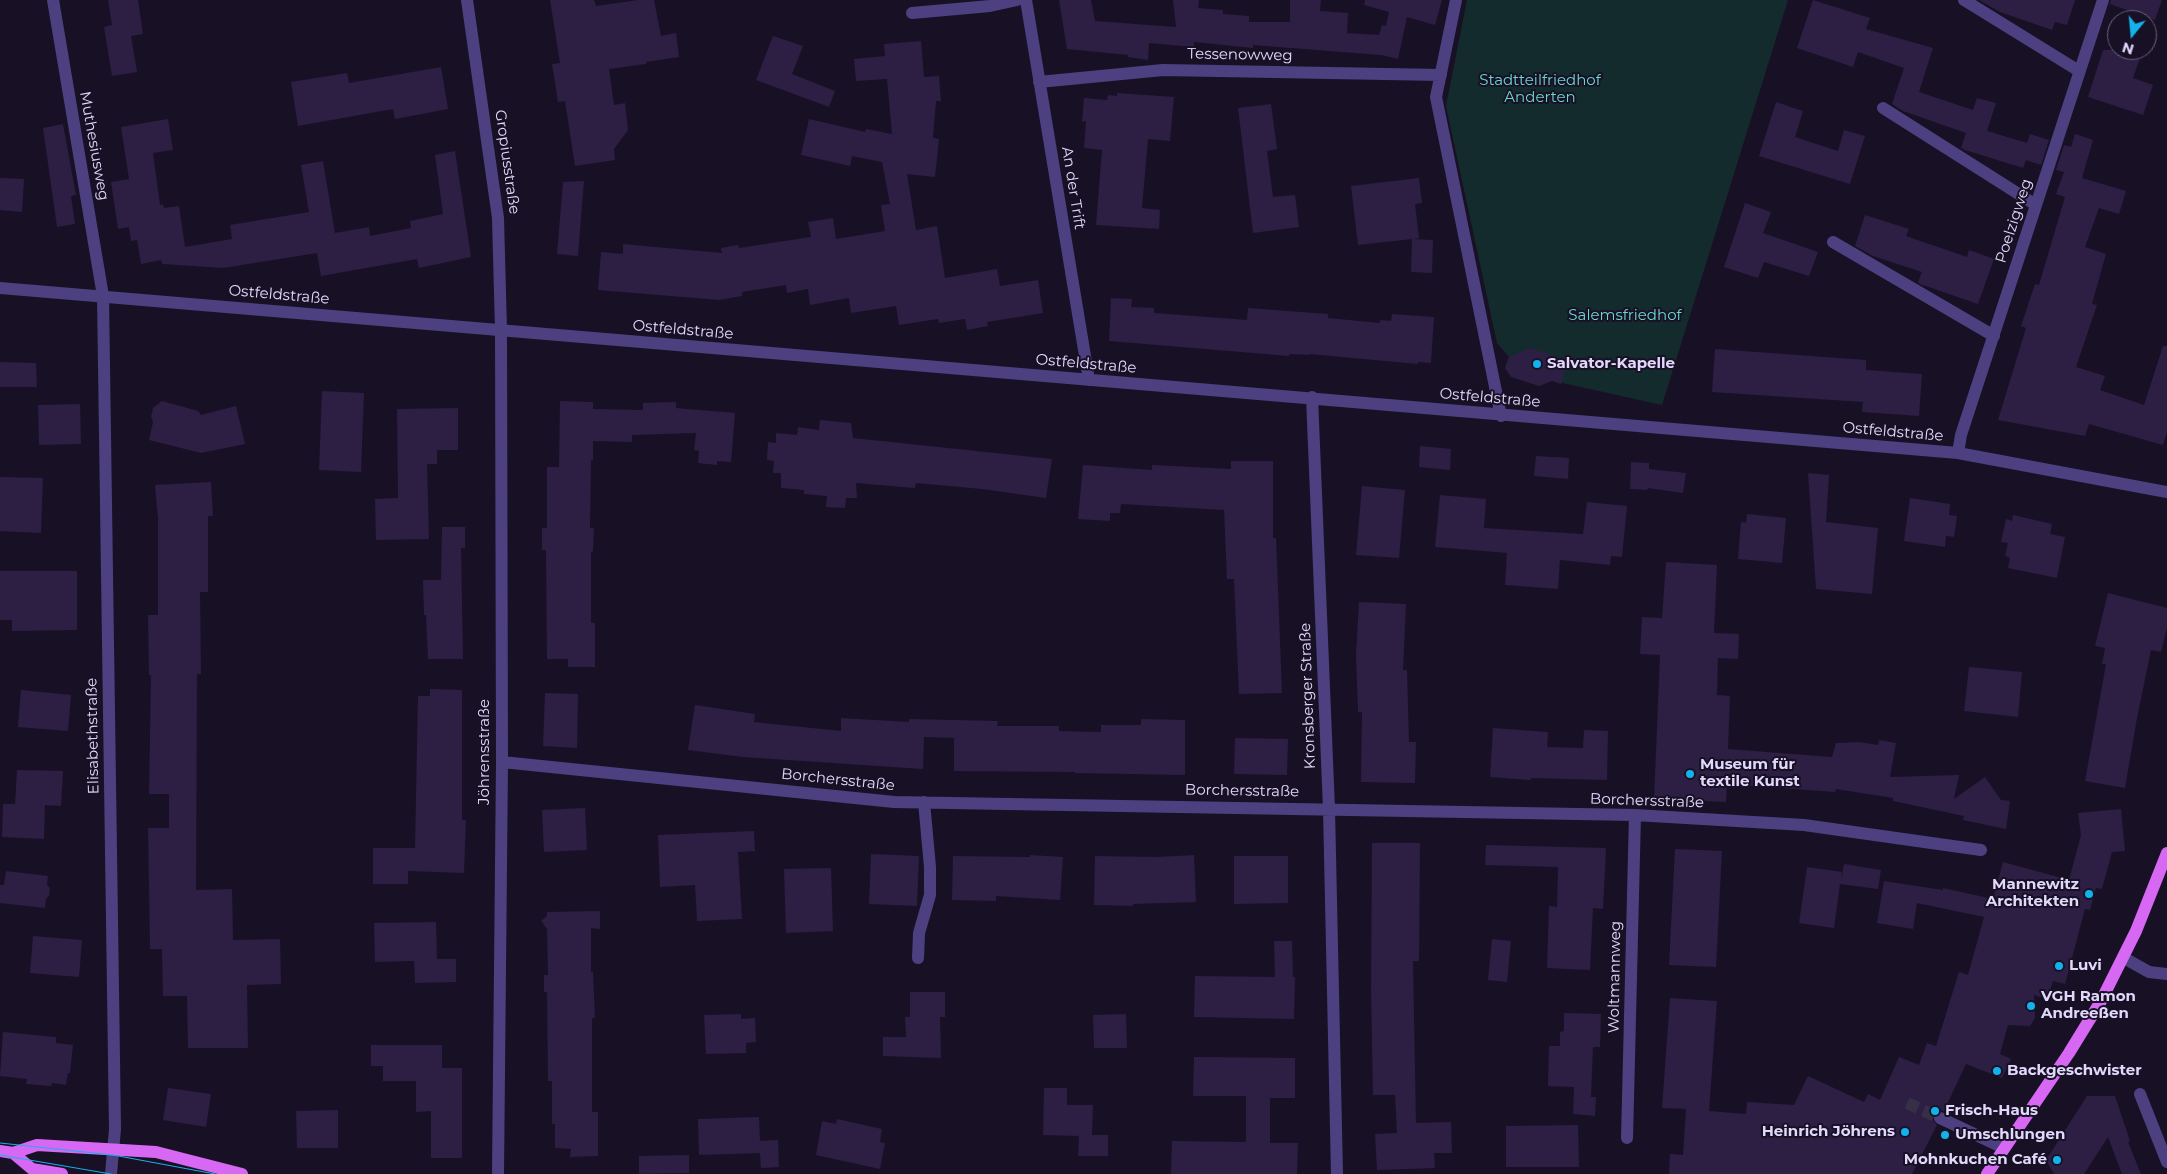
<!DOCTYPE html>
<html>
<head>
<meta charset="utf-8">
<style>
	body { margin:0 }
	#map { position:relative; width:2167px; height:1174px; overflow:hidden; background:#181125; font-family:Montserrat,sans-serif }
	canvas { display:block }
	.north { position:absolute; left:2107px; top:10px; width:50px; height:50px; box-sizing:border-box; background:#181125; border:1px solid #69617b; border-radius:50%; rotate:197deg; font-size:14px; font-weight:700; line-height:20px; text-align:center; color:#e2d8fc }
	.north::after { content:''; display:block; margin:auto; width:18px; height:22px; background:#13b2ec; clip-path:polygon(50% 0,100% 100%,50% 72%,0 100%) }
</style>
</head>
<body>
<div id="map">
<canvas width="2167" height="1174"></canvas>
<div class="north">N</div>
</div>
<script>
const context = document.querySelector('canvas').getContext('2d');
context.lineJoin = 'round';
function paint(path, color) { context.fillStyle = color; context.fill(path, 'evenodd'); }
const toPath = rows => new Path2D(rows.map(r => 'M' + r).join(''));
function stroke(path, color, width, dash) { context.strokeStyle = color; context.lineWidth = width; context.lineCap = dash ? 'butt' : 'round'; context.setLineDash(dash || []); context.stroke(path); }
function write(font, color, halo, rows, align = 'center') {
  context.font = font + ' Montserrat,sans-serif'; context.lineWidth = 4; context.setLineDash([]); context.textBaseline = 'middle'; context.strokeStyle = halo; context.fillStyle = color; for (const [text, x, y, turn = 0] of rows) {
    context.save(); context.translate(x, y); context.rotate((+turn || 0) * Math.PI / 180); context.textAlign = isNaN(turn) ? turn : align; if (halo) context.strokeText(text, 0, 0); context.fillText(text, 0, 0); context.restore();
  }
}
const green = toPath([
	[1467,0,1788,0,1662,405,1549,380,1539,386,1505,368,1509,357,1497,343,1446,106]
]);
const building = toPath([
	[108,0,138,0,143,34,131,36,137,72,112,76,104,27,112,25],
	[550,0,594,0,596,6,638,0,654,0,661,36,676,33,679,57,646,62,646,64,609,69,614,105,625,103,628,130,614,149,615,160,575,166,565,101,558,102,552,64,560,63],
	[1059,0,1091,0,1095,21,1176,27,1173,0,1199,0,1198,8,1223,10,1223,14,1249,16,1249,22,1290,22,1290,0,1321,0,1320,11,1348,13,1347,33,1379,35,1382,25,1386,26,1389,12,1364,5,1365,0,1442,0,1435,25,1407,17,1398,59,1381,55,1329,51,1253,45,1253,48,1194,42,1194,47,1149,43,1148,60,1128,57,1128,55,1067,49],
	[1813,0,1870,18,1866,29,1933,48,1919,92,1973,110,1977,98,1996,103,1987,131,2027,143,2030,134,2049,140,2041,165,2026,160,2023,168,1965,150,1961,148,1966,133,1903,111,1892,104,1904,68,1858,52,1853,67,1797,48],
	[1979,0,2075,0,2067,25,2055,22,2052,30,2000,12],
	[2111,0,2162,0,2155,20,2110,4],
	[773,36,803,46,792,74,835,91,829,107,756,80],
	[921,41,924,77,939,76,941,101,936,101,933,138,939,139,935,177,907,174,916,230,937,226,945,278,997,269,1000,286,1038,280,1043,313,987,322,988,326,967,330,965,319,939,323,938,319,899,325,896,306,851,313,849,298,810,305,808,289,787,293,786,285,742,292,742,296,719,300,598,290,601,252,623,254,623,244,722,253,721,248,738,245,739,248,811,237,808,222,833,218,836,239,885,231,881,205,890,204,882,162,852,156,850,166,801,155,809,119,865,132,866,129,892,134,887,79,856,81,854,59,885,56,884,44],
	[2103,50,2143,50,2133,78,2153,85,2143,115,2088,97],
	[441,67,448,109,395,119,393,109,298,126,291,82,347,73,349,83],
	[1117,93,1174,97,1170,141,1148,139,1142,208,1160,210,1159,229,1096,225,1102,150,1084,148,1086,121,1082,122,1084,98,1107,100,1108,95,1117,96],
	[1776,102,1803,111,1795,137,1838,151,1844,130,1865,136,1850,184,1759,156],
	[1271,104,1277,149,1267,151,1273,197,1295,195,1299,227,1253,233,1238,108],
	[168,119,173,150,153,153,160,205,163,204,164,208,179,206,185,247,232,239,230,225,309,212,301,165,323,161,335,233,369,227,370,236,411,228,410,221,443,214,435,155,455,151,471,257,419,268,417,259,321,276,317,253,223,268,162,264,161,260,141,264,137,240,131,241,129,227,118,229,111,182,129,179,121,127],
	[63,124,76,195,71,196,75,224,57,227,43,128],
	[2075,134,2093,140,2082,178,2126,191,2119,214,2099,208,2085,247,2106,254,2092,304,2097,305,2076,367,2105,376,2100,390,2144,405,2163,346,2167,346,2167,432,2163,445,2089,424,2085,436,1998,420,2026,328,2021,326,2035,284,2039,285,2065,197,2056,194,2064,172,2056,170,2064,145,2071,147],
	[0,178,24,179,22,212,0,210],
	[1419,178,1422,203,1415,204,1419,238,1413,239,1433,240,1432,273,1411,272,1412,239,1358,245,1351,186],
	[584,181,578,256,557,254,563,182],
	[1745,203,1771,212,1763,233,1818,252,1809,276,1764,262,1758,278,1724,267],
	[1865,215,1909,229,1906,236,1967,257,1969,250,1994,259,1978,304,1920,284,1918,282,1922,272,1873,256,1855,246],
	[1111,298,1132,299,1131,307,1154,308,1154,313,1247,320,1248,308,1328,314,1328,318,1380,323,1380,320,1391,321,1392,314,1434,317,1431,363,1418,362,1418,364,1309,354,1309,355,1289,354,1289,356,1109,341],
	[1530,348,1568,360,1561,384,1552,381,1539,386,1511,377,1505,368,1509,357],
	[1715,349,1866,360,1866,370,1922,374,1919,416,1862,412,1863,402,1712,392],
	[0,362,36,363,37,387,0,387],
	[322,391,364,393,361,472,319,470],
	[162,401,198,411,201,415,236,406,245,444,201,453,149,440,153,422,151,417,153,408],
	[560,401,593,402,593,409,643,410,643,403,676,402,676,408,735,413,731,462,717,461,717,465,698,463,699,451,694,450,696,433,632,435,632,442,593,441,593,460,591,460,590,528,594,528,593,551,591,552,591,623,595,623,595,667,568,667,568,659,547,659,546,550,542,550,542,528,547,528,547,467,559,467],
	[80,404,81,444,39,445,38,405],
	[458,408,458,450,437,450,437,464,427,464,429,539,376,540,375,499,398,498,397,409],
	[820,420,851,423,853,438,1052,459,1046,498,982,489,916,483,915,488,856,483,857,498,846,498,845,508,826,507,827,496,804,494,804,490,781,488,781,473,773,473,774,461,767,460,768,442,776,443,776,433,797,435,798,427,819,430],
	[1420,446,1451,449,1450,470,1419,467],
	[1536,456,1569,458,1568,479,1534,476],
	[1231,461,1273,461,1273,538,1276,538,1282,693,1239,694,1234,579,1227,579,1224,510,1121,504,1120,513,1110,513,1110,521,1078,519,1083,465,1152,470,1152,465,1231,469],
	[1631,462,1649,463,1649,469,1686,473,1683,493,1648,488,1647,490,1630,489],
	[1808,473,1829,475,1826,522,1878,528,1872,594,1816,589],
	[0,477,43,478,41,533,0,531],
	[211,482,213,516,208,516,208,592,200,592,201,674,197,674,196,890,232,889,233,940,280,939,281,984,247,985,248,1048,188,1048,187,996,163,996,162,949,150,949,148,828,169,828,169,794,149,794,151,675,149,675,148,615,158,615,158,519,155,485],
	[1362,486,1405,490,1399,558,1356,555],
	[1440,495,1486,499,1484,528,1583,534,1587,502,1627,506,1622,557,1611,556,1610,565,1560,560,1558,589,1505,585,1507,553,1435,547],
	[1910,498,1950,504,1949,515,1957,516,1954,537,1946,536,1945,547,1904,541],
	[1747,514,1786,518,1782,563,1738,559,1741,522,1746,523],
	[2013,515,2052,524,2050,534,2065,537,2057,578,2008,568,2010,558,2005,556,2008,543,2001,542,2006,519,2012,521],
	[442,527,465,527,465,548,461,548,463,659,428,659,426,615,424,615,423,580,441,580],
	[1666,562,1717,565,1714,633,1739,634,1738,659,1718,658,1717,695,1730,696,1728,749,1832,757,1836,743,1859,742,1878,745,1879,740,1896,743,1890,777,1959,775,1954,799,1985,777,2001,800,2010,801,2006,829,1963,820,1964,816,1893,801,1893,798,1836,789,1835,792,1727,784,1726,802,1654,799,1660,655,1640,654,1642,617,1662,618],
	[0,571,77,571,77,630,12,631,12,620,0,620],
	[2108,593,2167,608,2167,628,2161,652,2151,650,2137,718,2125,788,2085,781,2106,664,2102,664,2105,648,2095,646],
	[1359,602,1406,604,1403,670,1407,670,1409,742,1416,742,1415,783,1361,782,1362,712,1358,712,1356,654],
	[1969,667,2022,672,2018,717,1964,711],
	[430,689,462,690,462,820,466,820,464,873,408,871,408,884,373,884,373,848,415,848,418,696,430,696],
	[21,690,71,695,68,731,18,727],
	[545,693,578,694,577,748,543,746],
	[695,705,755,714,754,722,841,731,841,718,909,722,909,719,998,721,997,726,1059,726,1059,731,1101,732,1101,725,1141,725,1141,719,1185,720,1185,775,1075,773,1075,772,954,771,954,738,924,737,923,769,743,757,688,750],
	[1493,728,1548,732,1547,747,1583,748,1584,730,1608,731,1607,780,1531,778,1531,780,1490,777],
	[1235,738,1288,739,1287,775,1234,774],
	[17,770,63,771,61,806,45,805,44,839,2,837,3,804,15,804],
	[585,808,587,850,544,852,542,810],
	[2121,809,2125,851,2112,852,2102,889,2096,888,2090,910,2085,909,2065,984,2053,981,2047,999,2034,995,2035,1018,2030,1026,2008,1025,2000,1054,2011,1059,2002,1078,1966,1064,1944,1111,1939,1110,1933,1114,1932,1119,1937,1125,1912,1174,1669,1174,1670,1154,1683,1155,1686,1109,1662,1108,1670,998,1717,1001,1709,1111,1746,1114,1747,1102,1794,1105,1808,1076,1864,1102,1868,1094,1880,1100,1899,1057,1919,1065,1927,1043,1936,1046,1959,972,1968,975,1984,917,1917,903,1913,929,1877,923,1884,881,1943,890,1943,888,1993,899,2003,862,2069,880,2081,835,2078,813],
	[754,831,755,851,738,852,742,919,697,921,695,885,660,887,658,835],
	[1372,843,1420,843,1419,961,1413,961,1416,1123,1451,1122,1452,1153,1434,1153,1435,1168,1377,1170,1375,1134,1397,1133,1395,1095,1373,1095,1371,989],
	[1486,845,1606,848,1603,909,1593,908,1590,970,1547,968,1549,906,1557,907,1558,867,1485,865],
	[1675,849,1722,851,1716,967,1669,965],
	[871,854,919,856,917,906,869,904],
	[1030,855,1063,857,1060,900,996,896,996,901,952,900,953,856,1030,857],
	[1194,855,1196,902,1133,904,1133,906,1094,905,1095,856,1157,857],
	[1234,856,1288,856,1288,903,1234,904],
	[1844,864,1881,870,1878,889,1840,884,1834,928,1799,923,1807,867,1842,872,1841,881],
	[831,868,833,931,786,933,784,869],
	[6,871,48,876,47,885,50,888,49,896,46,899,45,908,0,903,0,885,4,885],
	[600,911,600,929,591,928,591,972,593,972,595,1018,592,1018,592,1112,598,1112,598,1156,570,1157,571,1149,555,1148,555,1124,552,1124,552,1081,548,1081,547,992,544,992,544,975,548,975,547,929,541,921,547,916,547,912],
	[436,922,437,959,456,959,456,982,415,983,414,961,375,962,374,923],
	[33,936,82,940,79,977,30,973],
	[1492,939,1511,941,1507,982,1488,980],
	[1274,941,1292,941,1293,977,1295,977,1294,1019,1194,1017,1195,976,1275,977],
	[910,992,945,992,945,1017,940,1017,941,1058,883,1056,883,1037,906,1037,905,1017,910,1017],
	[1564,1013,1601,1014,1600,1047,1593,1047,1591,1097,1596,1097,1595,1116,1573,1114,1574,1087,1548,1086,1549,1046,1560,1046,1560,1032,1564,1031],
	[741,1014,741,1019,755,1018,756,1042,746,1043,746,1053,706,1054,704,1015],
	[1126,1014,1127,1048,1094,1048,1093,1015],
	[3,1032,56,1037,56,1043,73,1045,70,1073,68,1073,66,1085,52,1083,51,1086,26,1084,27,1079,0,1076],
	[371,1045,442,1045,442,1068,462,1068,462,1158,431,1158,431,1111,416,1112,416,1081,383,1081,383,1066,371,1066],
	[1194,1057,1295,1058,1295,1098,1270,1098,1270,1143,1298,1143,1297,1174,1171,1174,1172,1141,1246,1142,1246,1096,1193,1096],
	[168,1088,211,1094,206,1127,163,1120],
	[1044,1088,1067,1088,1067,1105,1093,1105,1092,1135,1108,1135,1108,1156,1078,1156,1079,1136,1043,1135],
	[2087,1096,2115,1096,2130,1141,2128,1142,2141,1174,2122,1174,2108,1137,2084,1174,2054,1174,2046,1160],
	[338,1110,338,1148,297,1148,296,1111],
	[759,1117,760,1141,778,1140,779,1167,761,1168,760,1153,699,1155,698,1119],
	[837,1119,882,1129,880,1142,885,1143,880,1169,816,1155,822,1121,836,1124],
	[1578,1125,1579,1167,1506,1167,1506,1126],
	[689,1155,689,1173,639,1174,639,1156]
]);
const minorTunnel = toPath([
	[1907,1103,1940,1118]
]);
const minor = toPath([
	[53,0,103,296,115,1129,111,1174],
	[467,0,498,218,501,330,502,762,498,1174],
	[1026,0,1089,380],
	[1456,0,1436,97,1501,416],
	[1964,0,2079,71],
	[912,13,990,6,1017,0],
	[1039,82,1163,70,1441,75],
	[1883,108,2036,205],
	[1833,242,1994,336],
	[0,288,1958,453,2167,492],
	[1312,397,1329,809,1337,1174],
	[1958,453,1961,435,2103,0],
	[502,762,894,802,1635,815,1804,825,1981,850],
	[918,958,919,933,930,895,930,867,924,802],
	[2124,958,2149,972,2167,974],
	[2140,1094,2167,1162],
	[1940,1118,2004,1148],
	[1627,1138,1635,815]
]);
const major = toPath([
	[0,1151,13,1153,37,1145,156,1152,242,1174],
	[13,1153,32,1169,62,1174],
	[1987,1174,2069,1053,2101,1001,2136,931,2167,853]
]);
const tram = toPath([
	[0,1143,113,1155,215,1174],
	[0,1155,111,1174]
]);
const markers = [
	[1537,364,5,"#13b2ec"],
	[1690,774,5,"#13b2ec"],
	[2089,894,5,"#13b2ec"],
	[2059,966,5,"#13b2ec"],
	[2031,1006,5,"#13b2ec"],
	[1997,1071,5,"#13b2ec"],
	[1935,1111,5,"#13b2ec"],
	[1905,1132,5,"#13b2ec"],
	[1945,1135,5,"#13b2ec"],
	[2057,1160,5,"#13b2ec"]
];
const streetNames = [
	["Tessenowweg",1240,55,1],
	["Muthesiusweg",94,146,80],
	["Gropiusstraße",507,162,82],
	["An der Trift",1073,188,81],
	["Poelzigweg",2014,221,-72],
	["Ostfeldstraße",279,295,5],
	["Ostfeldstraße",683,330,5],
	["Ostfeldstraße",1086,364,5],
	["Ostfeldstraße",1490,398,5],
	["Ostfeldstraße",1893,432,5],
	["Kronsberger Straße",1308,696,-92],
	["Elisabethstraße",93,736,-91],
	["Jöhrensstraße",485,752,-90],
	["Borchersstraße",838,780,6],
	["Borchersstraße",1242,791,1],
	["Borchersstraße",1647,801,2],
	["Woltmannweg",1615,977,-89]
];
const parkNames = [
	["Stadtteilfriedhof",1540,81],
	["Anderten",1540,98],
	["Salemsfriedhof",1625,316]
];
const poiNames = [
	["Salvator-Kapelle",1547,364],
	["Museum für",1700,765],
	["textile Kunst",1700,782],
	["Mannewitz",2079,885,"right"],
	["Architekten",2079,902,"right"],
	["Luvi",2069,966],
	["VGH Ramon",2041,997],
	["Andreeßen",2041,1014],
	["Backgeschwister",2007,1071],
	["Frisch-Haus",1945,1111],
	["Heinrich Jöhrens",1895,1132,"right"],
	["Umschlungen",1955,1135],
	["Mohnkuchen Café",2047,1160,"right"]
];
paint(green, '#142b2e');
paint(building, '#2d1e44');
stroke(minorTunnel, '#362f45', 12, [12, 6]);
stroke(minor, '#4d4080', 12);
stroke(major, '#d768f3', 12);
stroke(tram, '#13b2ec', 1);
for (const [x, y, r, color] of markers) { const dot = new Path2D(); dot.arc(x, y, r, 0, 2 * Math.PI); context.fillStyle = color; context.fill(dot); stroke(dot, '#181125', 2); }
write('15px', '#e2d8fc', '#181125', streetNames);
write('15px', '#69d7ce', '#181125', parkNames);
write('bold 15px', '#e2d8fc', '#181125', poiNames, 'left');
</script>
</body>
</html>
